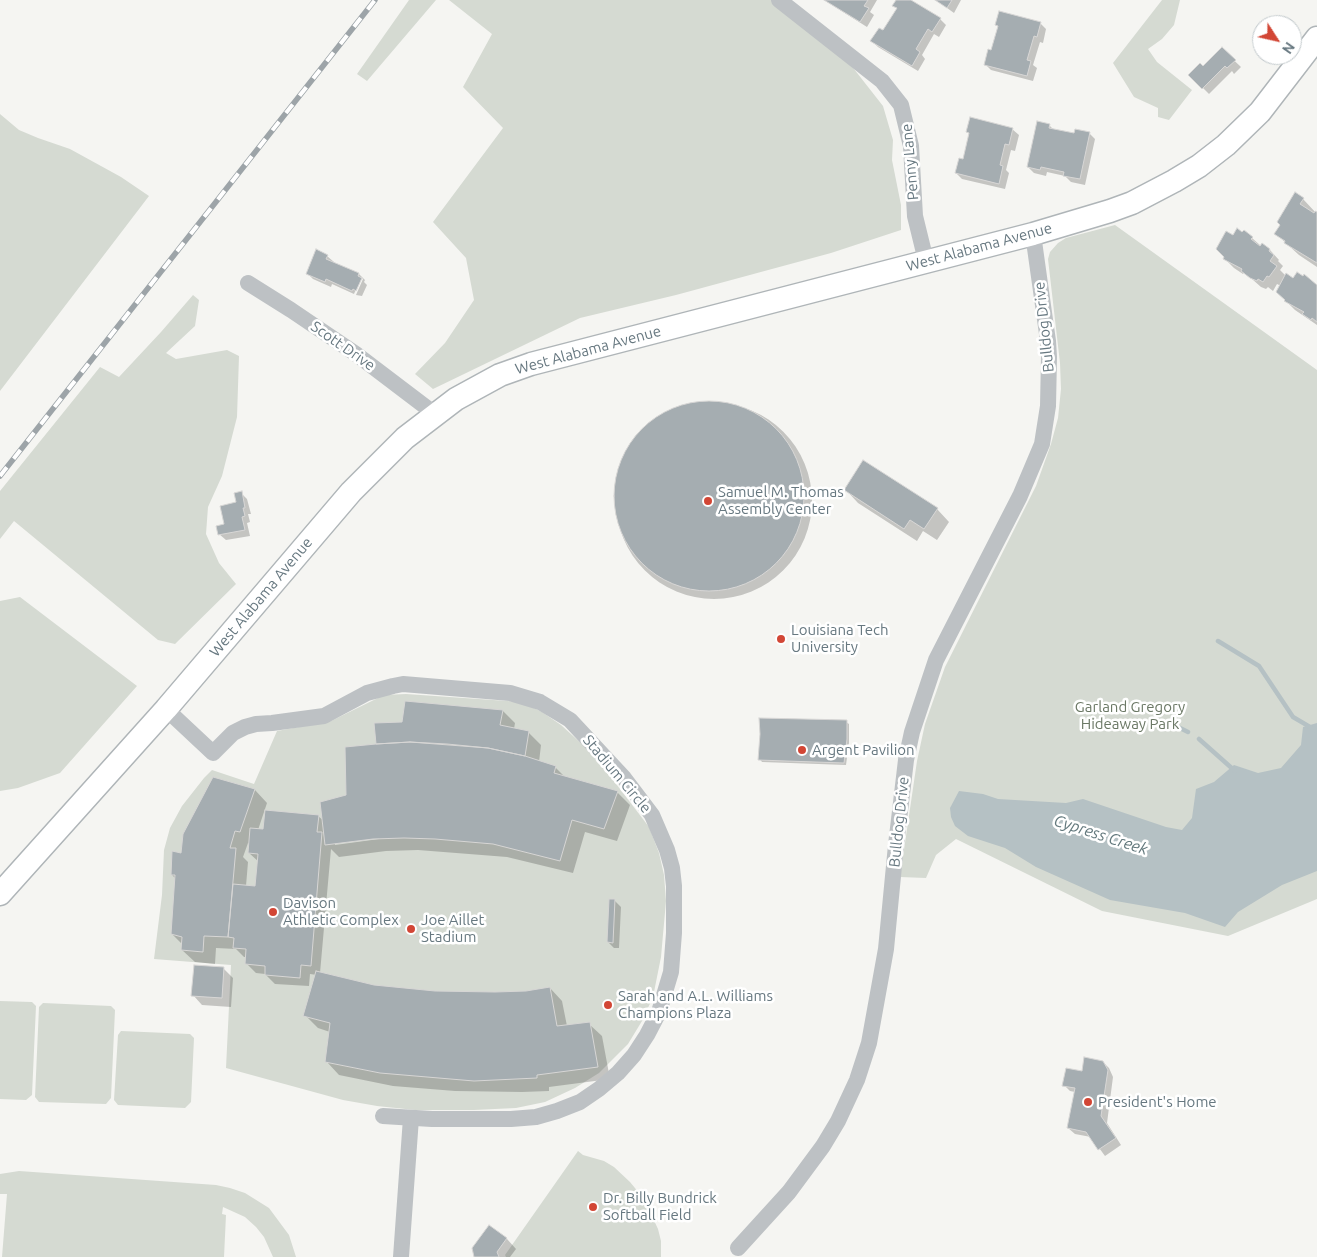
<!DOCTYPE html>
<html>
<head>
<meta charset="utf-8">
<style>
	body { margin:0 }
	#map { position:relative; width:1317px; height:1257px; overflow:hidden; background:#f5f5f2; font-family:Ubuntu,sans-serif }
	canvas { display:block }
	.north { position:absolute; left:1252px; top:15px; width:50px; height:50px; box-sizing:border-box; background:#fff; border:1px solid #c2c9cc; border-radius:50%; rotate:125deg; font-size:14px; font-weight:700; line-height:20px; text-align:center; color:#677880 }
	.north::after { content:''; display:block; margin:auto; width:18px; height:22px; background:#d24635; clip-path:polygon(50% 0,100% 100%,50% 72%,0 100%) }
</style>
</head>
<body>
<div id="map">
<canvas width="1317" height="1257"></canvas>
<div class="north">N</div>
</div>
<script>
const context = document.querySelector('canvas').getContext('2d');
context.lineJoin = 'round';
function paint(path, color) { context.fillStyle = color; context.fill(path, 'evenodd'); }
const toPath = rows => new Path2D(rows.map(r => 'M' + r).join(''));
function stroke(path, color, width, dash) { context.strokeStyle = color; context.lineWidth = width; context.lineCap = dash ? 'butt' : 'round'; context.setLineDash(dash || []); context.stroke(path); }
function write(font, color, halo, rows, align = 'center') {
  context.font = font + ' Ubuntu,sans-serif'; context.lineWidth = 5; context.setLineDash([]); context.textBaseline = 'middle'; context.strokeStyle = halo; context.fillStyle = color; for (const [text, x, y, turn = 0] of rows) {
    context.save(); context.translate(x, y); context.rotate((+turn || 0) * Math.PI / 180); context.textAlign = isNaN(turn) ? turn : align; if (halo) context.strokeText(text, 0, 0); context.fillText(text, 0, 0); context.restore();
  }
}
const green = toPath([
	[409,0,436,0,367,81,357,74],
	[449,0,772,0,843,55,883,106,893,140,892,160,901,205,901,230,831,253,676,295,580,318,433,389,415,374,445,343,474,300,466,258,433,222,503,128,463,87,492,34],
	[1162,0,1180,0,1174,25,1162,39,1148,49,1157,62,1192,90,1169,120,1158,117,1158,108,1134,97,1113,63],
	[0,114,19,130,38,138,70,149,121,177,149,196,0,391],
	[1115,225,1317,370,1317,899,1228,936,1102,911,956,839,936,855,926,878,900,877,917,761,925,724,945,667,1036,486,1051,444,1058,418,1061,389,1060,363,1048,259,1050,252,1058,243,1066,238],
	[193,295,199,300,195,326,166,353,176,359,227,350,239,356,237,417,222,476,208,507,206,534,219,563,236,584,175,644,158,640,14,521,0,539,0,491,100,367,119,377,161,332],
	[20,597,137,686,60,773,18,788,0,791,0,601],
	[406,694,522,702,542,712,561,725,583,745,604,768,649,827,659,853,664,875,666,901,661,957,653,997,642,1021,628,1044,599,1073,575,1088,545,1102,516,1108,474,1110,415,1110,377,1106,343,1100,226,1068,231,965,154,959,162,895,164,850,170,828,182,806,204,778,212,770,254,784,277,731,331,721,384,695],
	[0,1001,32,1002,36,1006,32,1095,26,1100,0,1099],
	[43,1003,111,1006,115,1010,111,1098,106,1104,39,1102,35,1097,39,1007],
	[121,1031,190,1034,194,1038,191,1102,185,1108,118,1105,114,1100,118,1035],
	[578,1151,583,1155,604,1161,614,1167,630,1182,644,1199,658,1229,661,1241,661,1257,506,1257,505,1255],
	[19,1171,216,1185,230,1188,245,1193,269,1208,289,1235,296,1257,273,1257,264,1237,256,1227,245,1217,223,1207,222,1214,226,1215,224,1257,2,1257,7,1194,0,1194,0,1174]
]);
const water = toPath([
	[1317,723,1317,871,1282,885,1238,912,1225,927,1185,913,1110,900,1036,867,1005,848,968,836,955,826,951,817,950,808,959,791,983,794,998,799,1066,803,1083,799,1166,827,1182,830,1192,818,1196,789,1214,782,1234,765,1258,773,1281,768,1301,745,1303,727]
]);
const shadow = toPath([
	[824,0,877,0,870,12,874,15,867,27],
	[897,0,909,0,940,19,946,25,939,37,934,34,922,55,925,59,918,71,878,47,872,41,884,32,898,9,894,5],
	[936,0,961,0,954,13],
	[1040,23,1046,29,1043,43,1040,42,1033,65,1037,68,1033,81,991,70,985,64,992,52,999,27,996,24],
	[1222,49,1241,67,1234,74,1232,71,1209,94,1190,75,1203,68],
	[1049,125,1055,131,1075,135,1089,133,1095,139,1085,185,1071,182,1065,176,1047,172,1046,176,1034,173,1028,167],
	[1012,129,1019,135,1015,151,1011,150,1006,170,1009,173,1005,189,962,179,956,173,963,161],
	[1303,199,1317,214,1317,267,1299,255,1276,234],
	[1233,237,1252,238,1261,246,1262,245,1270,250,1279,260,1278,261,1283,266,1280,270,1286,276,1317,286,1317,325,1295,310,1286,301,1281,286,1277,284,1273,291,1268,287,1266,289,1261,287,1244,272,1243,274,1234,268,1225,259],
	[327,256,334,262,333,263,359,274,365,280,364,282,367,285,362,296,356,295,363,279,361,277,354,294,332,284,331,287,313,279,307,273],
	'616 501a98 98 0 1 1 196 0a98 98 0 1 1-196 0Z',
	[846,490,937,509,949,522,937,540,923,531,917,541,858,503],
	[241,493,247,499,251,514,248,514,250,522,247,523,250,536,226,540,219,534,238,503],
	[503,711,515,723,514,729,529,733,541,745,539,762,555,767,565,777,617,792,630,805,617,841,585,832,573,873,507,857,418,850,386,851,339,857,331,849,320,973,374,986,434,992,526,992,550,988,562,1001,567,1026,589,1024,602,1036,610,1079,549,1087,549,1091,522,1092,455,1091,393,1086,339,1075,327,1062,330,1032,318,1028,305,1015,317,975,310,974,309,986,275,984,265,974,256,973,246,963,247,957,244,957,236,949,216,948,215,964,195,962,182,950,183,945,172,934,176,879,172,875,183,854,255,790,267,803,258,830,264,830,318,816,324,821,347,796,377,745,403,723],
	[379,837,379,839,335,845,335,842],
	[248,843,250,844,249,853,259,862,256,887,246,886,248,862,243,857],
	[846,722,849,724,849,743,846,765,762,762,760,759,761,734],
	[615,901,621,907,619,948,614,948,608,942],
	[223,968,233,978,231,1007,202,1005,193,995],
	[1103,1062,1109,1068,1113,1077,1107,1123,1121,1145,1105,1156,1091,1137,1075,1134,1068,1128,1075,1092,1070,1091,1064,1085],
	[489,1227,507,1239,516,1249,510,1257,476,1257]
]);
const stream = toPath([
	[1218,641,1259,666,1293,717,1317,731],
	[1172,724,1188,732],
	[1199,739,1235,771]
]);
const building = toPath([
	[824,0,868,0,864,6,869,8,860,22,824,0],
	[896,0,911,0,941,18,932,32,928,29,916,49,920,52,912,66,870,41,879,28,883,30,897,8,892,6,896,0],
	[935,0,952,0,947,8,935,0],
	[999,11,1041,22,1037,37,1034,36,1027,60,1031,61,1027,76,984,65,988,49,991,50,998,26,995,25,999,11],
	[1222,47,1236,60,1227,68,1225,66,1202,89,1188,75,1200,63,1203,66,1222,47],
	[970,117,1013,128,1009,145,1005,144,1000,165,1003,166,999,184,955,173,959,158,963,159,969,133,966,132,970,117],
	[1037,121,1050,124,1049,128,1074,133,1075,129,1090,132,1080,179,1063,176,1064,172,1041,167,1040,170,1027,167,1037,121],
	[1295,192,1304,198,1300,204,1314,213,1315,211,1317,212,1317,263,1284,243,1285,241,1274,234,1280,225,1277,222,1295,192],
	[1237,228,1242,232,1244,230,1253,237,1251,239,1260,246,1262,243,1270,249,1269,251,1274,255,1270,261,1277,266,1269,277,1267,276,1263,282,1258,279,1257,281,1250,278,1241,271,1242,269,1223,259,1224,257,1216,249,1226,231,1233,235,1237,228],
	[316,249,328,255,326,259,359,273,358,276,362,278,356,291,353,289,352,291,326,279,325,282,306,274,316,249],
	[1297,272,1303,276,1304,274,1317,285,1317,322,1312,318,1311,320,1302,314,1304,312,1284,301,1285,300,1276,292,1286,273,1293,278,1297,272],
	'614 496a95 95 0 1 1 190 0a95 95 0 1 1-190 0Z',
	[863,460,938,508,924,529,910,520,904,529,844,490,863,460],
	[242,491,245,508,243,508,245,516,242,517,245,530,218,535,216,526,224,524,220,506,236,502,234,493,242,491],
	[405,701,503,710,500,725,529,731,525,756,488,748,447,744,410,742,376,744,374,723,402,722,405,701],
	[759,718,847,720,847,739,844,763,758,760,760,734,759,718],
	[410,742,488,748,525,756,556,766,554,773,618,791,604,829,572,820,560,861,493,844,435,839,404,838,373,839,325,845,320,802,346,795,345,747,376,744,410,742],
	[213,777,255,789,240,832,235,831,230,848,236,848,228,937,204,936,203,952,181,950,182,937,171,934,175,875,171,875,172,851,181,853,183,834,213,777],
	[265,810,319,815,317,832,322,832,311,966,301,965,300,978,265,975,265,966,245,964,246,949,233,948,234,938,228,937,233,884,255,886,258,854,248,853,250,828,263,829,265,810],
	[609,899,615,899,613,943,607,942,609,899],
	[194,965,224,967,222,998,191,996,194,965],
	[316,971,374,985,435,991,495,992,526,991,550,987,557,1026,590,1022,598,1067,537,1075,537,1078,474,1081,380,1073,325,1062,330,1023,303,1016,316,971],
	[1084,1057,1103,1061,1108,1070,1101,1116,1116,1138,1098,1150,1086,1132,1067,1128,1075,1088,1062,1086,1066,1068,1082,1071,1084,1057],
	[489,1225,507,1238,497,1252,499,1257,474,1257,472,1248,489,1225]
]);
const minor = toPath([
	[779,0,882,81,901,105,911,146,915,216,926,261],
	[248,283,291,310,356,354,435,414],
	[166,709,213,753,233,733,245,727,256,724,272,723,324,716,367,693,393,686,403,684,510,693,540,702,570,720,624,778,652,815,667,850,672,868,674,886,674,933,671,972,659,1012,647,1035,634,1055,618,1073,599,1089,580,1102,557,1111,536,1117,511,1119,432,1119,383,1116],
	[738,1248,789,1192,823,1146,838,1121,857,1080,869,1043,886,949,896,845,906,760,912,732,936,660,1020,496,1042,444,1048,406,1049,357,1048,341,1033,234],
	[401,1257,411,1118]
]);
const secondary = toPath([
	[0,894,166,709,351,492,405,438,456,399,500,375,531,364,1033,234,1110,211,1132,203,1174,181,1199,166,1226,145,1260,112,1317,38]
]);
const rail = toPath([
	[0,476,375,0]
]);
const markers = [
	[708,501,5,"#d24635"],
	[781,639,5,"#d24635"],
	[802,750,5,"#d24635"],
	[273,912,5,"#d24635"],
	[411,929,5,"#d24635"],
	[608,1005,5,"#d24635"],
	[1088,1102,5,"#d24635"],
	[593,1207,5,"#d24635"]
];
const streetNames = [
	["Penny Lane",910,162,-95],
	["West Alabama Avenue",979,247,-15],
	["Bulldog Drive",1044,327,-96],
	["Scott Drive",343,346,35],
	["West Alabama Avenue",588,350,-15],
	["West Alabama Avenue",261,597,-50],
	["Stadium Circle",617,774,50],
	["Bulldog Drive",899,822,-84]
];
const poiNames = [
	["Samuel M. Thomas",718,492],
	["Assembly Center",718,509],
	["Louisiana Tech",791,630],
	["University",791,647],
	["Argent Pavilion",812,750],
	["Davison",283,903],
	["Athletic Complex",283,920],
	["Joe Aillet",421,920],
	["Stadium",421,937],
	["Sarah and A.L. Williams",618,996],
	["Champions Plaza",618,1013],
	["President's Home",1098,1102],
	["Dr. Billy Bundrick",603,1198],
	["Softball Field",603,1215]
];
const parkNames = [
	["Garland Gregory",1130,707],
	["Hideaway Park",1130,724]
];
const waterNames = [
	["Cypress Creek",1101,835,18]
];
paint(green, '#d5dad2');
paint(water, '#b5c1c4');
paint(shadow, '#0003');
stroke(stream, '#b5c1c4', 4.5);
paint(building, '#a5adb1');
stroke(building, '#d7d6d5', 1);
stroke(secondary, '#afb5b8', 25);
stroke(minor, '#bdc1c4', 16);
stroke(secondary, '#fff', 22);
stroke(rail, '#9da4a8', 5.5);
stroke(rail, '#fff', 4, [11]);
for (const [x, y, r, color] of markers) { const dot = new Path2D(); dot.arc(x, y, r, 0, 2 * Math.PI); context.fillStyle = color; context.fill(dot); stroke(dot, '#fff', 2); }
write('15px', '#677880', '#fff', streetNames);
write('15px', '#677880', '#fff', poiNames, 'left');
write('15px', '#6b7865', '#fff', parkNames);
write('italic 16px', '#63797d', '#fff', waterNames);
</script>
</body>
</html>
